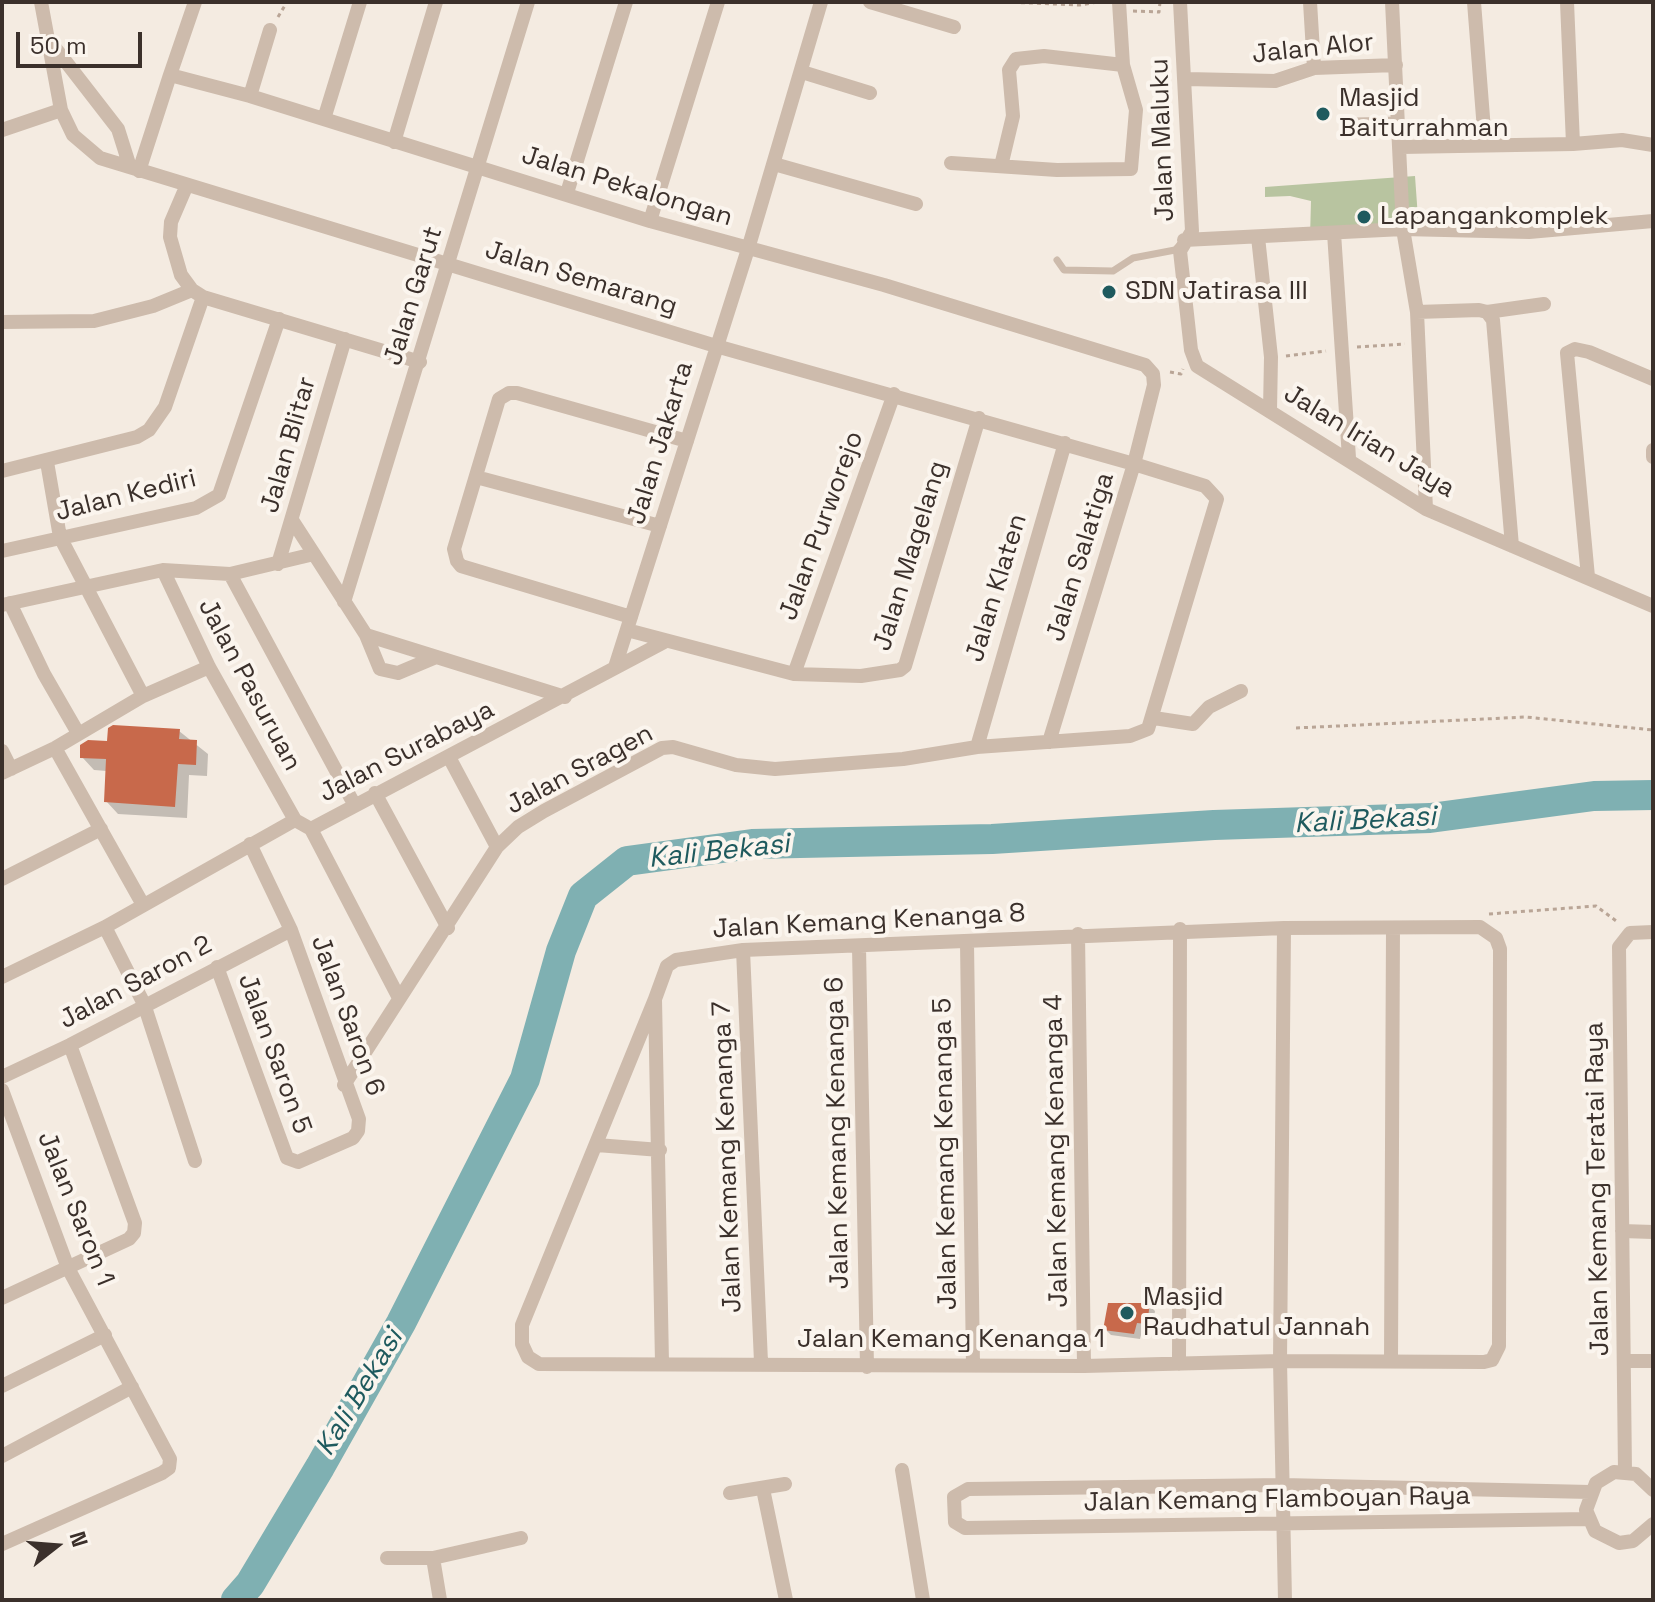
<!DOCTYPE html>
<html>
<head>
<meta charset="utf-8">
<style>
	body { margin:0 }
	#map { position:relative; width:1655px; height:1602px; overflow:hidden; background:#f4ebe1; font-family:"Space Grotesk",sans-serif }
	canvas { display:block }
	.frame { position:absolute; inset:0; border:4px solid #3b302b; pointer-events:none }
	.north { position:absolute; left:16px; top:1506px; width:80px; height:80px; -webkit-text-stroke:6px #fbf5ee; paint-order:stroke; rotate:73deg; font-size:22px; font-weight:700; line-height:32px; text-align:center; color:#3b302b }
	.north::after { content:''; display:block; margin:auto; width:28px; height:36px; background:#3b302b; clip-path:polygon(50% 0,100% 100%,50% 72%,0 100%) }
	.scale { position:absolute; left:16px; top:32px; width:126px; height:36px; box-sizing:border-box; border:4px solid #3b302b; border-top:0; padding-left:10px; font-size:24px; line-height:28px; white-space:nowrap; color:#3b302b; -webkit-text-stroke:6px #fbf5ee; paint-order:stroke }
</style>
</head>
<body>
<div id="map">
<canvas width="1655" height="1602"></canvas>
<div class="frame"></div>
<div class="north">N</div>
<div class="scale">50 m</div>
</div>
<script>
const context = document.querySelector('canvas').getContext('2d');
context.lineJoin = 'round';
function paint(path, color) { context.fillStyle = color; context.fill(path, 'evenodd'); }
const toPath = rows => new Path2D(rows.map(r => 'M' + r).join(''));
function stroke(path, color, width, dash) { context.strokeStyle = color; context.lineWidth = width; context.lineCap = dash ? 'butt' : 'round'; context.setLineDash(dash || []); context.stroke(path); }
function write(font, color, halo, rows, align = 'center') {
  context.font = font + ' "Space Grotesk",sans-serif'; context.lineWidth = 8; context.setLineDash([]); context.textBaseline = 'middle'; context.strokeStyle = halo; context.fillStyle = color; for (const [text, x, y, turn = 0] of rows) {
    context.save(); context.translate(x, y); context.rotate((+turn || 0) * Math.PI / 180); context.textAlign = isNaN(turn) ? turn : align; if (halo) context.strokeText(text, 0, 0); context.fillText(text, 0, 0); context.restore();
  }
}
const green = toPath([
	[1415,176,1419,232,1310,238,1311,201,1290,196,1265,197,1265,187]
]);
const shadow = toPath([
	[179,731,208,754,207,776,189,775,187,818,118,814,106,801,107,771,94,770,82,757,109,743],
	[1149,1305,1155,1311,1152,1329,1143,1327,1140,1339,1111,1335,1105,1329]
]);
const river = toPath([
	[236,1600,250,1584,320,1467,401,1323,525,1079,561,951,583,896,627,861,752,844,992,839,1214,825,1430,818,1594,796,1653,795]
]);
const building = toPath([
	[113,725,180,729,179,739,197,740,196,765,178,764,175,807,104,802,106,759,80,758,80,745,88,740,107,741,108,728],
	[1108,1303,1150,1303,1147,1324,1137,1323,1134,1334,1103,1330]
]);
const path = toPath([
	[1005,2,1080,5,1098,2],
	[1133,11,1159,12,1160,2],
	[278,17,287,2],
	[1357,347,1405,344],
	[1286,356,1326,351],
	[1170,372,1181,374,1183,369],
	[1296,728,1526,717,1653,730],
	[1489,914,1596,906,1619,923]
]);
const lane = toPath([
	[1356,121,1398,120],
	[1057,260,1064,270,1113,271,1133,258,1175,250,1179,246]
]);
const street = toPath([
	[41,2,61,110,73,135,100,158,716,346,1134,464,1205,486,1217,499,1148,729,1130,736,977,747,903,759,775,769,736,765,673,747,662,748,544,811,518,827,497,847,344,1085],
	[870,2,954,27],
	[1180,2,1192,231,1180,251,1191,350,1197,366,1426,509,1653,606],
	[1310,2,1314,68],
	[1392,2,1403,229,1417,312,1426,509],
	[1474,2,1485,143],
	[1567,2,1573,144],
	[49,40,118,129,130,167],
	[802,72,870,93],
	[170,75,195,2],
	[1187,79,1275,81,1314,68,1396,65],
	[250,96,270,30],
	[324,119,360,2],
	[2,130,61,110],
	[394,142,436,2],
	[1401,147,1573,144,1622,140,1653,145],
	[951,163,1057,170,1131,169,1136,110,1123,65,1119,2],
	[774,164,916,204],
	[1001,166,1013,116,1009,70,1016,59,1044,56,1123,65],
	[139,171,170,75,250,96,650,221,884,285,1145,365,1153,374,1154,385,1134,464,1049,742],
	[186,187,171,222,170,237,181,275,192,290,203,297,420,362],
	[567,193,626,2],
	[650,221,718,2],
	[1334,233,1349,458],
	[1258,237,1271,357,1270,410],
	[1184,240,1403,229,1529,232,1653,221],
	[1417,312,1479,310,1487,312,1493,320,1512,546],
	[1487,312,1544,304],
	[2,322,94,321,153,306,192,290],
	[1653,450,1653,457],
	[47,462,60,537,143,696],
	[2,471,137,437,149,430,165,407,203,297],
	[476,477,660,526],
	[292,520,314,554],
	[2,551,196,508,219,495,279,319],
	[278,564,345,339],
	[163,570,209,667,295,820],
	[230,574,354,804],
	[1588,577,1567,353,1575,349,1589,352,1653,379],
	[344,602,528,2],
	[10,603,44,674,78,733],
	[2,605,163,570,230,574,314,554,366,635,380,669,398,673,436,657],
	[631,617,461,566,457,561,454,549,499,399,509,393,517,393,687,441],
	[627,630,794,674,861,676,900,670,905,666,979,418],
	[366,635,565,697],
	[615,667,748,249,821,2],
	[794,674,894,394],
	[1154,718,1193,724,1209,707,1241,691],
	[977,747,1065,443],
	[55,748,142,903],
	[2,751,11,769],
	[449,757,497,847],
	[2,773,55,748,143,696,209,667],
	[375,793,448,928],
	[311,829,399,998],
	[2,879,101,829],
	[105,927,144,1004,195,1161],
	[1284,928,1280,1361,1285,1600],
	[1078,934,1084,1366],
	[967,943,973,1365],
	[859,947,867,1367],
	[743,950,761,1362],
	[217,967,287,1158,298,1162,353,1138,358,1131,359,1119,291,930,250,844],
	[2,977,105,927,295,820,311,829,664,642],
	[655,999,522,1325,522,1344,528,1357,539,1364,1084,1366,1280,1361,1484,1362,1492,1360,1499,1346,1500,949,1496,938,1480,927,1284,928,743,950,676,960,667,966,655,999,662,1363],
	[2,1077,70,1045,291,930],
	[2,1090,68,1268,170,1459,169,1468,162,1473,2,1544],
	[597,1145,660,1150],
	[1622,1231,1653,1232],
	[2,1298,129,1239,134,1233,135,1223,70,1045],
	[1391,1360,1393,928],
	[1624,1361,1653,1361],
	[1179,1364,1180,929],
	[2,1386,105,1335],
	[2,1456,132,1387],
	[902,1470,923,1600],
	[1625,1472,1619,947,1630,933,1653,932],
	[763,1489,786,1600],
	[1653,1490,1636,1474,1614,1472,1596,1483,1586,1510,1595,1531,1619,1543,1633,1541,1653,1524],
	[730,1493,785,1484],
	[1589,1519,965,1528,955,1522,954,1497,968,1489,1283,1485,1590,1492],
	[387,1558,433,1558],
	[440,1600,433,1558,521,1538]
]);
const markers = [
	[1323,114,8,"#1f5a5e"],
	[1364,217,8,"#1f5a5e"],
	[1109,292,8,"#1f5a5e"],
	[1127,1313,8,"#1f5a5e"]
];
const streetNames = [
	["Jalan Alor",1313,49,-6],
	["Jalan Maluku",1163,140,-92],
	["Jalan Pekalongan",627,187,17],
	["Jalan Semarang",581,279,17],
	["Jalan Garut",414,296,-73],
	["Jalan Irian Jaya",1369,442,31],
	["Jalan Jakarta",661,443,-73],
	["Jalan Blitar",289,445,-74],
	["Jalan Kediri",126,496,-14],
	["Jalan Purworejo",822,526,-70],
	["Jalan Magelang",911,556,-73],
	["Jalan Salatiga",1081,557,-73],
	["Jalan Klaten",997,588,-73],
	["Jalan Pasuruan",249,685,62],
	["Jalan Surabaya",407,752,-27],
	["Jalan Sragen",580,770,-28],
	["Jalan Kemang Kenanga 8",869,922,-3],
	["Jalan Saron 2",136,983,-28],
	["Jalan Saron 6",347,1016,70],
	["Jalan Saron 5",274,1054,70],
	["Jalan Kemang Kenanga 6",838,1133,-91],
	["Jalan Kemang Kenanga 4",1057,1151,-91],
	["Jalan Kemang Kenanga 5",946,1154,-91],
	["Jalan Kemang Kenanga 7",728,1157,-92],
	["Jalan Kemang Teratai Raya",1598,1189,-91],
	["Jalan Saron 1",75,1209,68],
	["Jalan Kemang Kenanga 1",951,1340],
	["Jalan Kemang Flamboyan Raya",1277,1500,-1]
];
const poiNames = [
	["Masjid",1339,99],
	["Baiturrahman",1339,129],
	["Lapangankomplek",1380,217],
	["SDN Jatirasa III",1125,292],
	["Masjid",1143,1298],
	["Raudhatul Jannah",1143,1328]
];
const waterNames = [
	["Kali Bekasi",1365,821,-3],
	["Kali Bekasi",719,852,-6],
	["Kali Bekasi",360,1393,-59]
];
paint(green, '#b8c4a0');
paint(shadow, '#0003');
stroke(river, '#7fb0b2', 30);
paint(building, '#c8694b');
stroke(path, '#b9a596', 3, [4, 4]);
stroke(lane, '#cdbbac', 7);
stroke(street, '#cdbbac', 14);
for (const [x, y, r, color] of markers) { const dot = new Path2D(); dot.arc(x, y, r, 0, 2 * Math.PI); context.fillStyle = color; context.fill(dot); stroke(dot, '#fbf5ee', 3); }
write('26px', '#3b302b', '#fbf5ee', streetNames);
write('26px', '#3b302b', '#fbf5ee', poiNames, 'left');
write('italic 28px', '#1f5a5e', '#fbf5ee', waterNames);
</script>
</body>
</html>
